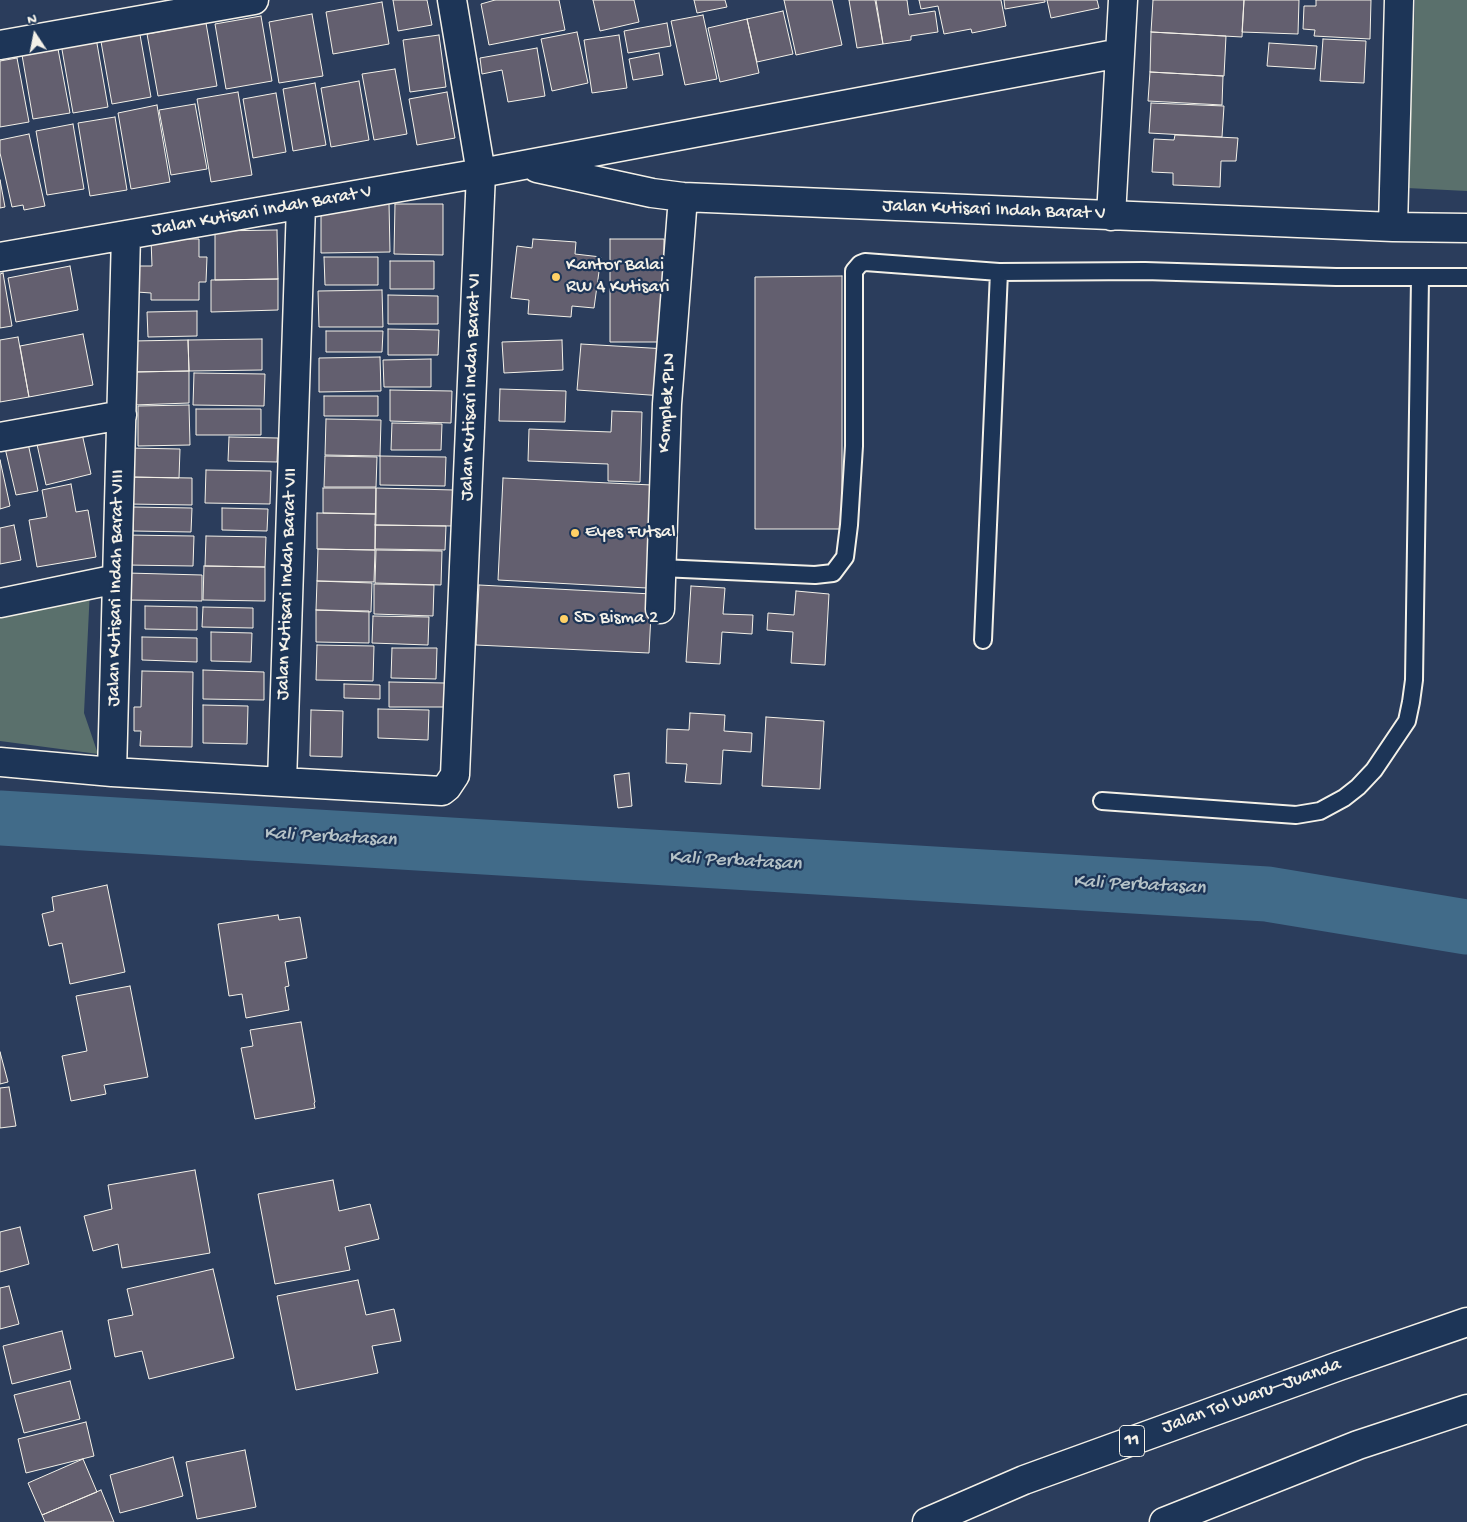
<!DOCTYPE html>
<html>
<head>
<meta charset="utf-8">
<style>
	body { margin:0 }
	#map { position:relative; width:1467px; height:1522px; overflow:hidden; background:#2b3d5c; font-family:"Gochi Hand",sans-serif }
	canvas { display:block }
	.north { position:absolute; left:10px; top:10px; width:50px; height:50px; -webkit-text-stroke:4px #1d3557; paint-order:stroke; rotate:349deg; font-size:14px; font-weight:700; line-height:20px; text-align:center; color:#f4f1e8 }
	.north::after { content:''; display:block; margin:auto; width:18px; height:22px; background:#f4f1e8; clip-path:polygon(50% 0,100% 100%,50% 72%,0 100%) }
</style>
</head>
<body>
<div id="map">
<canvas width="1467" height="1522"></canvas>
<div class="north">N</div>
</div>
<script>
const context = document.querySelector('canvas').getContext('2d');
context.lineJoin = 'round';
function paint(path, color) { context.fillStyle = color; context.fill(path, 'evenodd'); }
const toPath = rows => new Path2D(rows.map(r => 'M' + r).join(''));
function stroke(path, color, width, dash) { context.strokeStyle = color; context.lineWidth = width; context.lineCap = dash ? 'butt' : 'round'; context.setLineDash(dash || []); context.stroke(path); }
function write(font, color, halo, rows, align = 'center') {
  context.font = font + ' "Gochi Hand",sans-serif'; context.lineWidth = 4.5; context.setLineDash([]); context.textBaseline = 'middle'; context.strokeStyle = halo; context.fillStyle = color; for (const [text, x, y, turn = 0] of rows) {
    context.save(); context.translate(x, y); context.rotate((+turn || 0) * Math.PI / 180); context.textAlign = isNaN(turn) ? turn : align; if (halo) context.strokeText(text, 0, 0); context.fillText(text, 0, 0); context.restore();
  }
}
const green = toPath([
	[1415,0,1467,0,1467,191,1407,188],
	[90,589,84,713,98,754,0,741,0,609]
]);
const river = toPath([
	[0,818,1267,894,1467,927]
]);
const building = toPath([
	[393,0,427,0,432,25,398,31,393,0],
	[495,0,559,0,565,30,489,45,481,4,495,0],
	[593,0,634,0,639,22,600,31,593,0],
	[694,0,725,0,727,7,697,13,694,0],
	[784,0,832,0,842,45,796,55,784,0],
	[849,0,875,0,883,44,857,48,849,0],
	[876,0,907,0,909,15,935,11,938,32,911,36,911,40,883,44,876,0],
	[919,0,1001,0,1006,26,972,33,971,29,944,34,938,6,921,9,919,0],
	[1004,0,1045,0,1045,2,1005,9,1004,0],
	[1047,0,1097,0,1099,8,1051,18,1047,0],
	[1153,0,1244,0,1242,37,1151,32,1153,0],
	[1244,0,1299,0,1298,34,1242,32,1244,0],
	[1316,0,1371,0,1370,39,1314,36,1315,30,1303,29,1304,6,1316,6,1316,0],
	[382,2,389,44,333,54,326,12,382,2],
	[783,11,793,54,757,62,747,19,783,11],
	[312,14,323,76,279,83,269,22,312,14],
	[703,15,717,79,685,85,671,21,703,15],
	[261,16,272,81,226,89,215,24,261,16],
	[747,19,759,73,720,82,708,28,747,19],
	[206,23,217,86,158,96,147,34,206,23],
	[667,23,671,46,628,53,624,31,667,23],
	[139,29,151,97,112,104,100,36,139,29],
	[95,32,108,107,73,113,60,38,95,32],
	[577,32,588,83,552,91,541,39,577,32],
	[1151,32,1226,36,1224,76,1150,72,1151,32],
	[439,35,446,87,410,92,403,40,439,35],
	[619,35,627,88,592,93,584,40,619,35],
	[1323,39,1366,41,1364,83,1320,81,1323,39],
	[1269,43,1317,46,1315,69,1267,66,1269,43],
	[537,48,545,96,508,102,502,70,482,74,480,58,537,48],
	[58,49,70,113,33,119,22,55,58,49],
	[659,53,663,75,633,80,629,59,659,53],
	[17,58,29,122,0,127,0,61,17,58],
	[395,69,407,134,374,140,362,74,395,69],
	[1150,72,1223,76,1222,105,1148,101,1150,72],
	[359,81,369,140,331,147,321,88,359,81],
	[315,83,326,145,293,151,283,89,315,83],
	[238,92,252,175,211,182,197,99,238,92],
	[447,92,455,138,417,145,409,99,447,92],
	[276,93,286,152,253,158,243,99,276,93],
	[1151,103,1224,106,1222,137,1149,133,1151,103],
	[195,104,207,169,171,175,159,110,195,104],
	[157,105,170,182,131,189,118,113,157,105],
	[115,117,127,190,90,196,78,123,115,117],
	[73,124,84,189,47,195,36,131,73,124],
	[29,134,45,206,24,210,23,205,12,207,0,153,0,140,29,134],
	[1175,135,1238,138,1236,161,1221,161,1220,187,1173,185,1173,173,1152,172,1154,139,1174,140,1175,135],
	[0,180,5,207,0,208,0,180],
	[321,203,389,203,390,252,321,253,321,203],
	[395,204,443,204,443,255,394,254,395,204],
	[277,230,278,279,215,280,215,231,277,230],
	[151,239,199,239,199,257,207,257,206,282,199,282,199,300,151,300,151,293,137,292,137,266,152,266,151,239],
	[533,239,576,242,575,254,601,257,594,308,572,306,571,317,528,314,529,300,511,298,517,246,532,248,533,239],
	[610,239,664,239,664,342,610,342,610,239],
	[324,257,378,257,378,285,325,285,324,257],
	[390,261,434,261,434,289,390,289,390,261],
	[70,266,78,310,16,322,8,278,70,266],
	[3,273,12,326,0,328,0,274,3,273],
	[842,276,842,529,755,529,755,277,842,276],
	[278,279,278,310,211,312,211,280,278,279],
	[382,290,383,327,319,327,318,291,382,290],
	[388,295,438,296,438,324,388,324,388,295],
	[197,311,197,336,148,337,147,312,197,311],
	[388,329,439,330,438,355,388,355,388,329],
	[326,331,383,331,382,352,326,352,326,331],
	[83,334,93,385,29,397,20,346,83,334],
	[18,337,29,397,0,402,0,340,18,337],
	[262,339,262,370,189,371,188,340,262,339],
	[188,340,189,371,133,372,132,341,188,340],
	[562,340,563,370,504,373,502,342,562,340],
	[581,344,667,349,664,396,577,390,581,344],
	[380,357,381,391,319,392,319,358,380,357],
	[431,359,431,387,384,387,383,360,431,359],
	[189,371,189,403,134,405,133,372,189,371],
	[194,373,265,374,264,406,193,405,194,373],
	[500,389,566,391,565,422,499,421,500,389],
	[390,390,452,391,451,423,390,421,390,390],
	[324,396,378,396,378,416,324,416,324,396],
	[189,405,190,445,138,446,138,406,189,405],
	[196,409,261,409,261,435,196,435,196,409],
	[612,411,642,412,640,482,608,481,608,464,528,461,529,429,611,432,612,411],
	[326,419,381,420,380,456,325,455,326,419],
	[392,423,442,424,441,450,391,450,392,423],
	[81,429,91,474,46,485,36,440,81,429],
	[229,437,278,438,277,462,228,461,229,437],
	[28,443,38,491,16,495,5,448,28,443],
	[129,448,180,449,179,478,129,477,129,448],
	[325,456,377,457,376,487,324,487,325,456],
	[380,456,446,457,445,486,380,485,380,456],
	[0,460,10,506,0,509,0,460],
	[206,470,271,471,270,504,205,503,206,470],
	[129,477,192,478,192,505,128,504,129,477],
	[503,478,652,485,647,588,498,580,503,478],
	[71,484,76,512,88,510,96,557,37,567,29,520,47,517,42,490,71,484],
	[323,488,376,488,376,514,323,513,323,488],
	[376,488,454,490,453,526,375,525,376,488],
	[133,507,192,508,191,532,133,531,133,507],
	[222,508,268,509,267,531,222,530,222,508],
	[317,513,376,514,375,550,317,549,317,513],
	[14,525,21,560,0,564,0,528,14,525],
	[375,525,446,526,445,550,375,549,375,525],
	[127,535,194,536,193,566,127,565,127,535],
	[206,536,266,537,265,567,205,566,206,536],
	[318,549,375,550,374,582,317,581,318,549],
	[376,550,442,551,441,585,375,583,376,550],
	[204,566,265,567,265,601,203,600,204,566],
	[127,573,202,575,202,601,127,600,127,573],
	[317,581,372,583,371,612,316,610,317,581],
	[374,584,434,585,433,616,374,614,374,584],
	[479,585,652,594,649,653,476,645,479,585],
	[691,586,725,588,723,614,753,615,752,634,722,632,720,664,686,662,691,586],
	[796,591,829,594,825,665,791,663,793,632,767,630,768,613,794,615,796,591],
	[145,606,197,607,197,630,145,629,145,606],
	[203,607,253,608,253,628,202,627,203,607],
	[316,610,369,611,369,643,316,642,316,610],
	[373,616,429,617,428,645,372,643,373,616],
	[211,632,252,633,251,662,211,661,211,632],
	[142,637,197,638,197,662,142,660,142,637],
	[317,645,374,646,373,681,316,680,317,645],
	[392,648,437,648,436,679,391,678,392,648],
	[203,670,264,672,264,700,203,699,203,670],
	[142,671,193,672,192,747,140,746,141,731,134,731,134,707,141,707,142,671],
	[389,682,445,683,445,707,389,707,389,682],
	[344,684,380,685,380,699,344,698,344,684],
	[203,705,248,706,247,744,203,743,203,705],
	[378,709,429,710,428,740,378,738,378,709],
	[311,710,343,711,342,757,310,756,311,710],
	[690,713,725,715,724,731,752,733,751,752,723,750,721,784,685,782,687,764,666,763,667,729,689,730,690,713],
	[766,717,824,721,820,789,762,786,766,717],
	[629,773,632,806,618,808,614,775,629,773],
	[107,885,125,972,70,984,62,943,49,946,42,914,54,911,52,897,107,885],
	[278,915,279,920,300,917,307,958,285,962,289,986,285,987,289,1010,246,1018,242,994,229,996,218,924,278,915],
	[130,986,148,1077,104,1085,106,1094,71,1101,62,1056,87,1051,76,996,130,986],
	[301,1022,315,1102,314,1103,315,1108,255,1119,241,1048,253,1046,250,1030,301,1022],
	[0,1052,8,1082,0,1084,0,1052],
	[9,1087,16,1126,0,1128,0,1088,9,1087],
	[195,1170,210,1253,122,1268,118,1244,93,1251,84,1216,112,1209,108,1185,195,1170],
	[333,1180,339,1211,370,1204,379,1239,345,1247,350,1270,275,1284,258,1194,333,1180],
	[20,1227,29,1264,0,1272,0,1232,20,1227],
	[213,1269,234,1358,149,1379,142,1351,115,1357,108,1320,133,1315,127,1289,213,1269],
	[358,1280,366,1315,394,1309,401,1341,372,1346,378,1373,296,1390,277,1296,358,1280],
	[9,1286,19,1324,0,1329,0,1288,9,1286],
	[62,1331,71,1369,12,1384,3,1346,62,1331],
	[70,1381,80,1419,24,1433,14,1395,70,1381],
	[86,1422,94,1456,26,1473,18,1439,86,1422],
	[245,1450,256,1507,197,1519,186,1462,245,1450],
	[173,1457,183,1496,120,1513,110,1475,173,1457],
	[83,1459,97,1492,42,1515,28,1483,83,1459],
	[101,1490,114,1522,45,1522,42,1515,101,1490]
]);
const lane = toPath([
	[661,568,815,575,833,573,845,557,849,525,854,446,854,271,860,264,865,262,999,272,1145,271,1336,277,1467,277],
	[983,640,999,272],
	[1102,801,1296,815,1320,811,1344,798,1358,787,1374,770,1407,721,1411,702,1414,680,1420,278]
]);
const street = toPath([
	[0,45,254,0],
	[537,168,652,193,683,197,1393,227,1467,228],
	[301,205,282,782,442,791,447,787,455,775,481,173,452,0],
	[1111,216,1123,0],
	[1393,227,1399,0],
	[126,235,112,772,282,782],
	[0,257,481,173,1120,53],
	[0,437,122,415],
	[0,603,117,579],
	[660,609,667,404,683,197],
	[0,762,112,772]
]);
const highway = toPath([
	[927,1522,1024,1480,1339,1366,1467,1322],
	[1164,1522,1358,1445,1467,1409]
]);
const markers = [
	[556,277,5,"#ffd166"],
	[575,533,5,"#ffd166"],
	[564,619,5,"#ffd166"]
];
const shields = [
	[1132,1441,25]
];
const shieldNames = [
	["11",1132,1441]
];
const streetNames = [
	["Jalan Kutisari Indah Barat V",994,211,2],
	["Jalan Kutisari Indah Barat V",262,212,-10],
	["Jalan Kutisari Indah Barat VI",472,387,-88],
	["Komplek PLN",668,403,-87],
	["Jalan Kutisari Indah Barat VII",288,584,-88],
	["Jalan Kutisari Indah Barat VIII",117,588,-89],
	["Jalan Tol Waru–Juanda",1252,1397,-20]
];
const poiNames = [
	["Kantor Balai",566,266],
	["RW 4 Kutisari",566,288],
	["Eyes Futsal",585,533],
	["SD Bisma 2",574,619]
];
const waterNames = [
	["Kali Perbatasan",330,838,3],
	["Kali Perbatasan",735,862,3],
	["Kali Perbatasan",1139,886,3]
];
paint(green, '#5a706c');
stroke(river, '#416b89', 55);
paint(building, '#635f6f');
stroke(building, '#f4f1e8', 1);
stroke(lane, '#f4f1e8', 20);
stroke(street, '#f4f1e8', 31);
stroke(highway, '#f4f1e8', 31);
stroke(lane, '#1d3557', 16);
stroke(street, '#1d3557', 28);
stroke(highway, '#1d3557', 28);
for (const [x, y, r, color] of markers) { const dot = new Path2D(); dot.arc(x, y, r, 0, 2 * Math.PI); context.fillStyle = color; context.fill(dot); stroke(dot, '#1d3557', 2); }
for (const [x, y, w] of shields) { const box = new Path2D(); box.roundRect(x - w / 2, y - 15.5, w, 31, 4); context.fillStyle = '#1d3557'; context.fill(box); stroke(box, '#f4f1e8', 1); }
write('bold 18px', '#f4f1e8', null, shieldNames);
write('19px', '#f4f1e8', '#1d3557', streetNames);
write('19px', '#f4f1e8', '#1d3557', poiNames, 'left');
write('italic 20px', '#b5c2c7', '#1d3557', waterNames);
</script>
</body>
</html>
